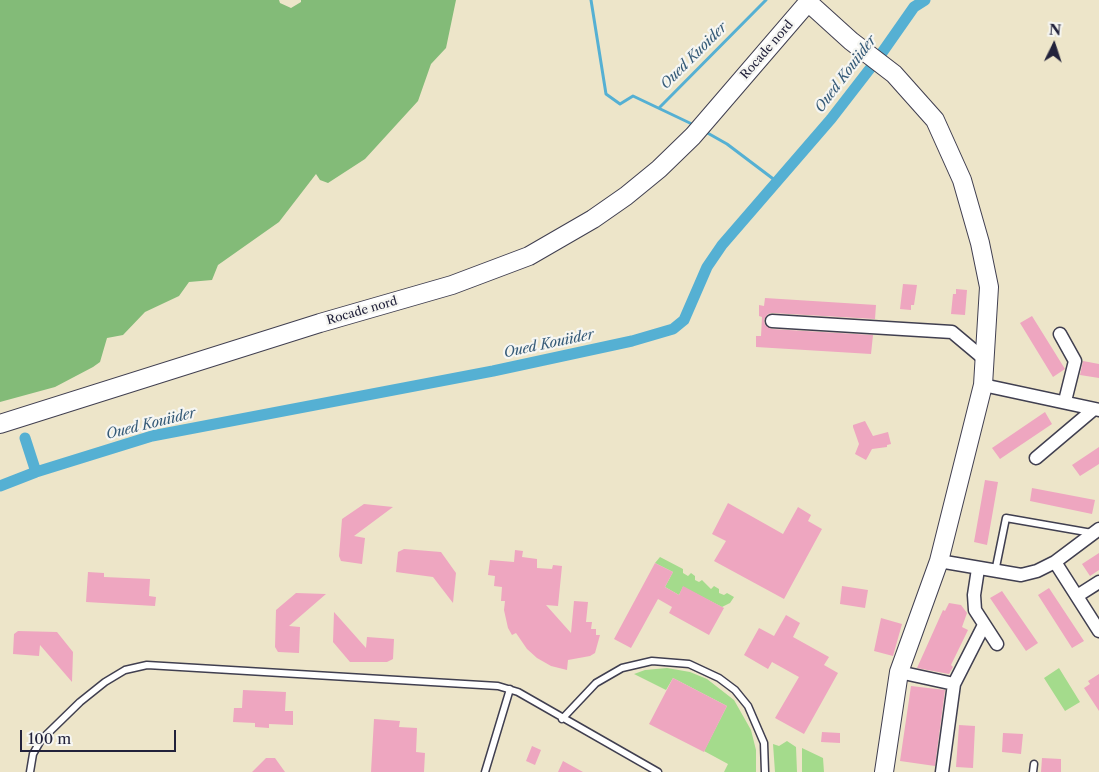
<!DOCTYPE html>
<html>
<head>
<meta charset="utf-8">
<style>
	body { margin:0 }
	#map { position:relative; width:1099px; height:772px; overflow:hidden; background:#ede5c9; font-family:"Libre Caslon Text",serif }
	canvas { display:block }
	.north { position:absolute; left:1029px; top:20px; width:50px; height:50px; -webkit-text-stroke:4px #f6f6f2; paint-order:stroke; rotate:4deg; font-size:14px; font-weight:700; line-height:20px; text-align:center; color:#22223b }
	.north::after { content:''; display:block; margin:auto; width:18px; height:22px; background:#22223b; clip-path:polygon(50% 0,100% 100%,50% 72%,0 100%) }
	.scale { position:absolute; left:20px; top:730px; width:156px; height:22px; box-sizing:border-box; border:2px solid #22223b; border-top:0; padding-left:6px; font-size:15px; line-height:18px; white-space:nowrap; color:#22223b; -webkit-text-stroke:4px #f6f6f2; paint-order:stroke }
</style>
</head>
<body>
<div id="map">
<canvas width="1099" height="772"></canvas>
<div class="north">N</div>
<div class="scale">100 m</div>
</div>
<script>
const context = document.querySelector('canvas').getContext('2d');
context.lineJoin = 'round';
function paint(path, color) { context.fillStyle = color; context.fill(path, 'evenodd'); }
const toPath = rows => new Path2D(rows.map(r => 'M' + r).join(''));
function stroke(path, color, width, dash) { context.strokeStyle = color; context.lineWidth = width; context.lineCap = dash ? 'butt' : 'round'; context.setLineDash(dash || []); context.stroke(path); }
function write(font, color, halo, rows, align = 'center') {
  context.font = font + ' "Libre Caslon Text",serif'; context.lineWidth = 4.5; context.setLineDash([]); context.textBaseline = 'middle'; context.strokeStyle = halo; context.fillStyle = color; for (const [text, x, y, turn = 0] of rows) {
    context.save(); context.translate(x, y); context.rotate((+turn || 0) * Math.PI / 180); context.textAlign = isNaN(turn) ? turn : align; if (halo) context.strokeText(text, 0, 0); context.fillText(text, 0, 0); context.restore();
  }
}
const green = toPath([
	[660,557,683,569,683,573,688,576,691,573,695,576,695,580,699,582,702,580,711,589,714,586,719,589,719,593,724,595,727,593,734,597,730,603,722,607,683,587,679,595,665,587,673,572,655,563],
	[667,668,690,672,707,679,734,700,751,730,756,750,756,772,724,772,728,764,704,751,727,706,673,678,666,690,634,674,645,670],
	[1059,668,1080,702,1065,711,1044,678],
	[787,741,796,747,797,772,775,772,773,744,779,746],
	[802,748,823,758,824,772,802,772]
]);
const forest = toPath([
	[0,0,279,0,280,3,291,8,301,2,301,0,456,0,446,48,431,64,418,101,365,159,328,183,320,180,316,174,279,222,218,265,212,280,189,282,179,296,145,312,123,335,107,338,100,362,93,367,55,387,0,402]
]);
const stream = toPath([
	[591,0,606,94,620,104,633,96,694,125],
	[660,107,766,0],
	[704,131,727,144,776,181]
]);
const canal = toPath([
	[25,438,36,472],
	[0,486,36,472,152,436,493,371,632,341,673,329,684,320,707,267,722,245,831,119,879,57,914,7,925,0]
]);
const building = toPath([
	[903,284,917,285,914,305,911,305,911,310,900,309],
	[956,289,967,290,965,315,951,314,953,294,956,294],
	[765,298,876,305,875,319,772,313,768,314,764,320,765,325,772,329,873,335,871,354,756,347,756,336,761,336,762,317,759,316,759,305,764,306],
	[1032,316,1065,369,1053,377,1020,323],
	[1083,361,1099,364,1099,378,1080,375],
	[1045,412,1052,424,1000,459,992,448],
	[865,421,873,436,888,432,891,444,887,445,887,447,872,449,866,460,855,454,859,444,853,427,853,425],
	[1099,447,1099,464,1080,476,1072,465],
	[985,480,998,482,987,545,974,542],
	[1032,488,1095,500,1092,514,1030,501],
	[728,503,783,534,798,507,811,515,808,521,822,529,784,599,714,561,726,541,712,534],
	[364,504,393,507,354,536,365,538,362,564,341,561,339,556,342,519],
	[404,549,441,552,456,573,453,603,433,577,396,572,398,552],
	[515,550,523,551,522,557,537,559,537,568,552,569,553,565,562,566,558,606,546,605,571,633,574,601,588,602,586,622,592,622,591,629,596,629,596,635,600,635,595,653,590,656,568,660,567,670,551,666,537,658,527,649,516,633,512,635,508,628,504,610,505,601,501,601,502,587,494,586,495,576,488,575,490,560,514,562],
	[1099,553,1099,570,1090,576,1082,564],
	[655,563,673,572,665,587,679,595,683,586,724,608,709,635,669,613,672,607,658,599,631,648,614,639],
	[88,572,104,573,104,577,150,579,149,596,156,597,155,606,86,602],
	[842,586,868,590,865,608,840,604],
	[1049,588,1084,641,1072,648,1038,595],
	[1002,591,1038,643,1026,651,990,598],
	[296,593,326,594,289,626,300,627,299,653,278,652,275,647,276,610],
	[949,603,961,605,967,613,962,627,968,630,951,665,953,667,949,674,917,668,943,610,945,611],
	[334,612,366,648,367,637,394,639,393,659,387,662,350,662,333,642],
	[786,615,800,623,793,637,829,657,824,665,838,673,804,734,775,718,799,677,772,662,768,669,744,655,759,628,774,636],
	[881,618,902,624,893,656,874,651],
	[18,631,57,632,73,652,72,682,40,645,39,656,13,654,14,634],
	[1099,674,1099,711,1084,688,1090,684,1088,681],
	[673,678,727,706,704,752,649,724],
	[911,686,945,690,935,766,900,761],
	[243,690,286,692,285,711,293,711,293,725,269,724,269,728,255,727,255,723,233,722,234,708,242,708],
	[374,719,400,721,399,727,417,728,416,752,425,753,424,772,371,772],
	[959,725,975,726,973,768,956,767],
	[822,732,840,733,840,743,821,742],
	[1003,733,1023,734,1021,754,1002,752],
	[532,746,541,750,535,765,526,761],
	[266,758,275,758,285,772,252,772],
	[1042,758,1061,759,1061,772,1041,772],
	[563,761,583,772,558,772]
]);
const lane = toPath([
	[995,572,1006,518,1092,533],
	[562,719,596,683,622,668,652,661,689,664,719,678,735,690,748,706,764,743,765,772],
	[30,772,33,754,41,740,80,702,105,682,125,670,147,665,498,686,518,692,658,772],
	[485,772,510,689],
	[1033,772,1034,764]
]);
const street = toPath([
	[772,321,952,332,983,358],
	[1060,334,1075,361,1065,401],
	[983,385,1099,410],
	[1036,458,1094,409],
	[939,561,1021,575,1037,571,1055,562,1099,529],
	[1055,562,1099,631],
	[978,569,974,595,975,610,997,644],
	[1077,596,1099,582],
	[899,672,954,684,942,772],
	[954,684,984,625]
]);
const secondary = toPath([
	[808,2,851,41,894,74,935,120,962,180,980,243,989,287,983,385,939,561,899,672,884,772],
	[0,424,320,323,452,285,529,256,593,219,626,196,659,169,693,136,810,0]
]);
const streetNames = [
	["Rocade nord",767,50,-49],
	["Rocade nord",362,311,-16]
];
const waterNames = [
	["Oued Kuoider",694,56,-45],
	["Oued Kouiider",846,74,-53],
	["Oued Kouiider",549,344,-12],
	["Oued Kouiider",151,424,-14]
];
paint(green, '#a4db8c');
paint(forest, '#83bb78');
stroke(stream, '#55b0d3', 3);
stroke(canal, '#55b0d3', 11);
paint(building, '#eea6c0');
stroke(lane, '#403f50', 9);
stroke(street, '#403f50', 15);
stroke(secondary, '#403f50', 20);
stroke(lane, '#fff', 6);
stroke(street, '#fff', 12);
stroke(secondary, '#fff', 18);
write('12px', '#22223b', '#f6f6f2', streetNames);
write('italic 14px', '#365b78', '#f6f6f2', waterNames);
</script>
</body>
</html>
